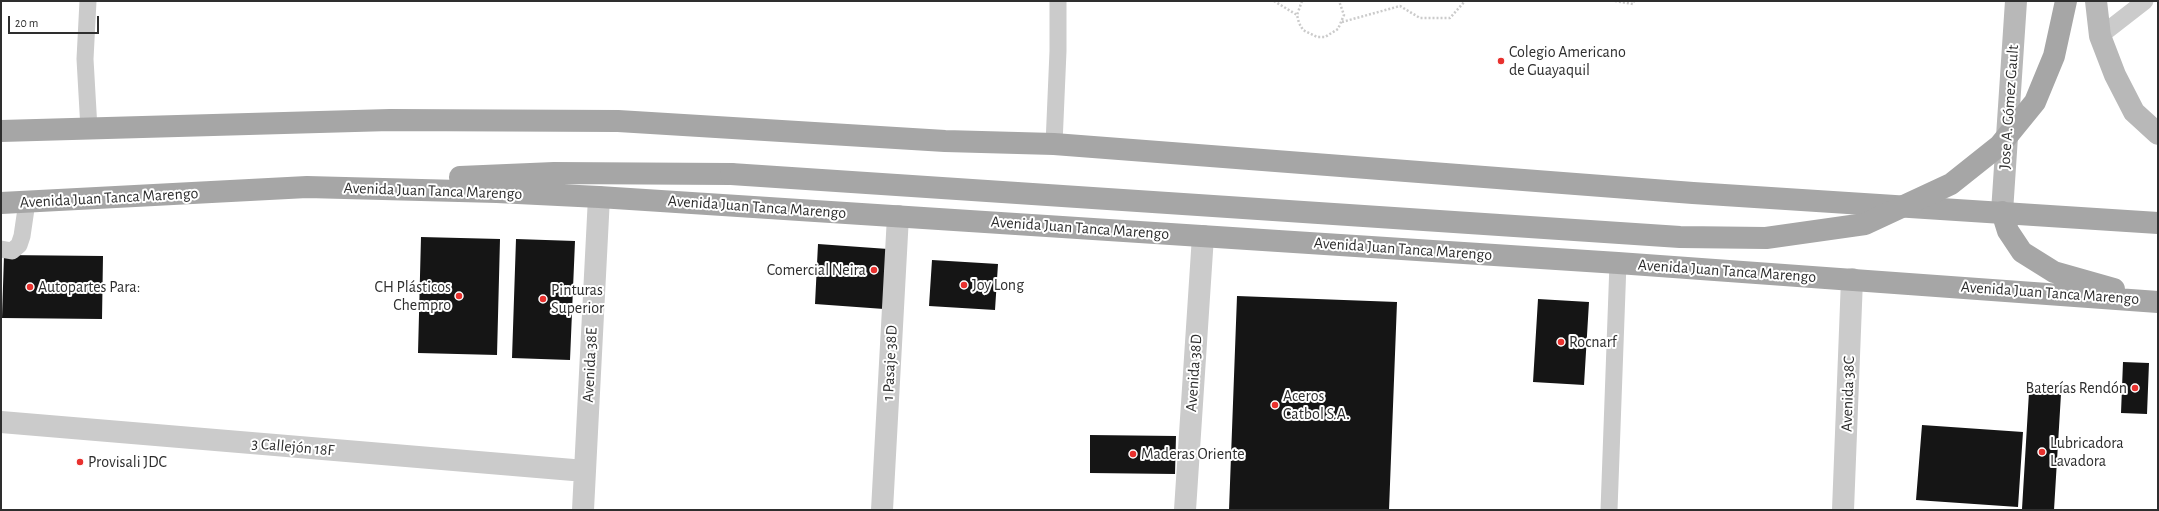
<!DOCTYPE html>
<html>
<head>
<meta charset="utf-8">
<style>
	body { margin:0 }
	#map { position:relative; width:2159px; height:511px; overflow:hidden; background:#fff; font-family:"Alegreya Sans",sans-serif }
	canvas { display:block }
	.frame { position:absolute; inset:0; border:2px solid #2e2e2e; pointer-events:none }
	.scale { position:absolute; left:8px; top:16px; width:91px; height:18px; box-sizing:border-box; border:2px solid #2e2e2e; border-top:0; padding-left:5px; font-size:12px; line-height:14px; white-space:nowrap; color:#2e2e2e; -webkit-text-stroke:3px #fff; paint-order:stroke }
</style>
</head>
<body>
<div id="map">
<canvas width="2159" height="511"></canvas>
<div class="frame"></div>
<div class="scale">20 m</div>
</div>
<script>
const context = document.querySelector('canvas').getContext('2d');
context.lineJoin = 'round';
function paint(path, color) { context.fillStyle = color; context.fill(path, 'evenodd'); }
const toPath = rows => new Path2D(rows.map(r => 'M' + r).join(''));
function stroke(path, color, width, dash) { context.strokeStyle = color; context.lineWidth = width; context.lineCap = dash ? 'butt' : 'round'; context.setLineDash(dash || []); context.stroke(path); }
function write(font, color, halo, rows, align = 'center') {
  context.font = font + ' "Alegreya Sans",sans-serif'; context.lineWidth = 4; context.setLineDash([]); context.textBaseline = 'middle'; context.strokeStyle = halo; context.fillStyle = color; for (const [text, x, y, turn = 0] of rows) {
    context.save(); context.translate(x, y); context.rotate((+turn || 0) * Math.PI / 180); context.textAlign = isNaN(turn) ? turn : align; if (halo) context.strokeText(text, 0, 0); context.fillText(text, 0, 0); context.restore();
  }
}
const building = toPath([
	[421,237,500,239,497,355,418,353],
	[516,239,575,241,570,360,512,358],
	[818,244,888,249,884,309,815,304],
	[4,255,103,256,102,319,2,318],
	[932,260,998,264,995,310,929,306],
	[1237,296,1397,302,1389,510,1229,510],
	[1538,299,1589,302,1584,385,1533,382],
	[2123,362,2149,363,2147,414,2121,413],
	[2029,392,2061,394,2054,510,2022,509],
	[1922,425,2023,432,2018,507,1916,500],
	[1090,435,1176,436,1175,474,1090,473]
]);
const path = toPath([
	[1274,1,1297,15],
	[1302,1,1297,15,1299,23,1303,30,1317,37,1325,37,1338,29,1344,15,1339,1],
	[1615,1,1633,4,1634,1],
	[1342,22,1400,6,1420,18,1450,18,1465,1]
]);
const lane = toPath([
	[88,1,85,59,89,129],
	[2100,36,2145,1],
	[1054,144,1058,51,1058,1],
	[1,249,12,251,19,245,22,236,27,202],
	[1609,510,1618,263]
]);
const street = toPath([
	[1,422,585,471],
	[583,510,599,197],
	[882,510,898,216],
	[1185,510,1203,236],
	[1843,510,1852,279]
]);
const secondary = toPath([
	[2096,1,2100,36,2115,75,2134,112,2158,134],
	[2002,212,2016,1]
]);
const primary = toPath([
	[1,131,390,120,618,121,945,141,1054,144,1693,193,2158,223],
	[460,177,554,173,731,174],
	[1,203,307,187,497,192,599,197,1618,263,2158,302],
	[2002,212,2008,231,2022,252,2054,272,2114,289]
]);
const primaryBridge = toPath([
	[731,174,1680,237,1766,238,1865,224,1951,184,2000,145,2035,102,2054,56,2066,1]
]);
const markers = [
	[1501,61,4,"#e8312e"],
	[874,270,4,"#e8312e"],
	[964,285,4,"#e8312e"],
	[30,287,4,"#e8312e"],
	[459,296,4,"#e8312e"],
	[543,299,4,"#e8312e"],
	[1561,342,4,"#e8312e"],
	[2135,388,4,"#e8312e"],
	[1275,405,4,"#e8312e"],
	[2042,452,4,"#e8312e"],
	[1133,454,4,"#e8312e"],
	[80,462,4,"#e8312e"]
];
const poiNames = [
	["Colegio Americano",1509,52],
	["de Guayaquil",1509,70],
	["Comercial Neira",866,270,"right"],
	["Joy Long",972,285],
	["Autopartes Para:",38,287],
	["CH Plásticos",451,287,"right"],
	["Chempro",451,305,"right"],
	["Pinturas",551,290],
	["Superior",551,308],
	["Rocnarf",1569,342],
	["Baterías Rendón",2127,388,"right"],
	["Aceros",1283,396],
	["Catbol S.A.",1283,414],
	["Lubricadora",2050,443],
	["Lavadora",2050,461],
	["Maderas Oriente",1141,454],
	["Provisali JDC",88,462]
];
const streetNames = [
	["Jose A. Gómez Gault",2009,107,-86],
	["Avenida Juan Tanca Marengo",433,191,2],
	["Avenida Juan Tanca Marengo",109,198,-3],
	["Avenida Juan Tanca Marengo",757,207,4],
	["Avenida Juan Tanca Marengo",1080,228,4],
	["Avenida Juan Tanca Marengo",1403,249,4],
	["Avenida Juan Tanca Marengo",1727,271,4],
	["Avenida Juan Tanca Marengo",2050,293,4],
	["1 Pasaje 38D",890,363,-87],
	["Avenida 38E",590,365,-87],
	["Avenida 38D",1194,373,-86],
	["Avenida 38C",1848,394,-88],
	["3 Callejón 18F",293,447,5]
];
paint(building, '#151515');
stroke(path, '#cbcbcb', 2.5, [2, 2]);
stroke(lane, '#cbcbcb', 17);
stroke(street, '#cbcbcb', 22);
stroke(secondary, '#b8b8b8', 22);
stroke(primary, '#a6a6a6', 22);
stroke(primaryBridge, '#a6a6a6', 22);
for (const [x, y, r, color] of markers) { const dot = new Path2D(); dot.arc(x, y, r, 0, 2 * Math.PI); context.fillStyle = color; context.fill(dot); stroke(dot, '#fff', 1.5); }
write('16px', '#2e2e2e', '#fff', poiNames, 'left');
write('16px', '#2e2e2e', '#fff', streetNames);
</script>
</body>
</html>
